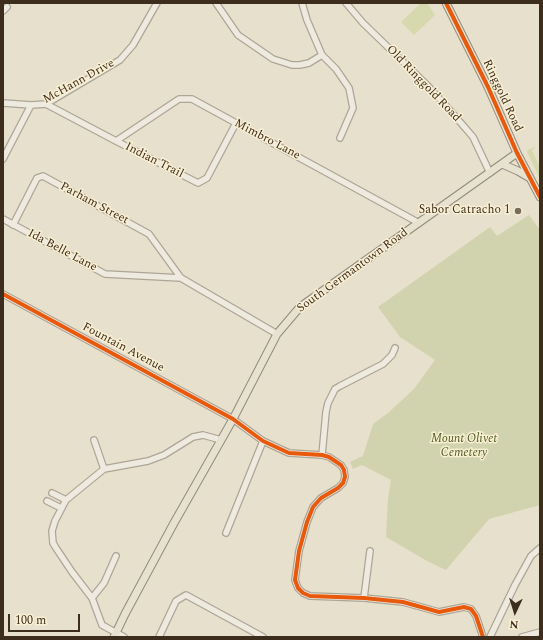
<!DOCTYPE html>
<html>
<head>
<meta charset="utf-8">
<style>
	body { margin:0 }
	#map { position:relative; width:543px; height:640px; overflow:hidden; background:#e7e0cd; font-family:Spectral,serif }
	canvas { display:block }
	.frame { position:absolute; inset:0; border:4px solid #3d2d1d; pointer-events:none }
	.north { position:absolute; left:495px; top:592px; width:40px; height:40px; -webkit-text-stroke:3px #f9efd3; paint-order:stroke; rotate:184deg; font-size:11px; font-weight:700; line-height:16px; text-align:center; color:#3d2d1d }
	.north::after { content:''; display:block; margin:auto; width:14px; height:18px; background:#3d2d1d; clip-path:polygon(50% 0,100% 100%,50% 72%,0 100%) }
	.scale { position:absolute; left:8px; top:614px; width:72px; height:18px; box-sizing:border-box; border:2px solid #3d2d1d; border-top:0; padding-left:5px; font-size:12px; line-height:14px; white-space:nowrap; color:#3d2d1d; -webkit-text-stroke:3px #f9efd3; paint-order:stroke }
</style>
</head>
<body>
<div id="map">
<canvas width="543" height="640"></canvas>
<div class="frame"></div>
<div class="north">N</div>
<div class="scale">100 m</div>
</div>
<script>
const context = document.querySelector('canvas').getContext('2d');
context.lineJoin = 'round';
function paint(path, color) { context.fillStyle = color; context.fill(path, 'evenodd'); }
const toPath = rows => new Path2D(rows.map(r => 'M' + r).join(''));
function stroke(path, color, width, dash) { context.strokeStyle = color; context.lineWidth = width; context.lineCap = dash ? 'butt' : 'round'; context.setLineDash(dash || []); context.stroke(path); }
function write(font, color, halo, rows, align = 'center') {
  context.font = font + ' Spectral,serif'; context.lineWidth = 3; context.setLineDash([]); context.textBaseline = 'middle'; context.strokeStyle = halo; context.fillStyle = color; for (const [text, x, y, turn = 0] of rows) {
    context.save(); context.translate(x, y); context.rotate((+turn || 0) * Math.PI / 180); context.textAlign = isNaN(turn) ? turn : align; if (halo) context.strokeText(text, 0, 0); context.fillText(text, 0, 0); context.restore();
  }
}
const green = toPath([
	[421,3,427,3,435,15,414,35,401,22],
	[535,147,535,148,532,150,540,168,540,179,527,152,529,149]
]);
const cemetery = toPath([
	[529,215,540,230,540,505,489,519,446,570,427,561,386,537,388,499,391,480,362,465,353,469,350,462,363,456,373,424,388,413,414,389,435,360,400,337,378,307,490,227,497,236]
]);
const minor = toPath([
	[216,3,238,35,273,59,292,65,300,65,309,63,322,55],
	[302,3,307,20,322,55,336,69,349,88,353,108,340,138],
	[346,3,363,23,427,85,454,115,473,137,490,173],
	[3,11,7,7],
	[3,103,31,105],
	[46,104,116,141,198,183,207,178,236,123],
	[116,141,179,99,192,99,419,223],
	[3,159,31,105,46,104,120,60,133,45,157,3],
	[3,219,105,274,181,278,277,334],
	[13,225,37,178,43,176,149,234,181,278],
	[3,294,233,419,263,441,289,453,322,455,329,457,341,465,344,470,345,477,343,483,338,488,321,498,313,507,307,522,299,551,295,580,298,588,303,593,310,596,364,598,403,602,439,612,464,607,471,609,476,616,483,637],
	[94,440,104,469],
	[322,455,326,412,328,403,335,389,340,386,383,364,392,355,395,348],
	[52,493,66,500],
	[47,501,61,508],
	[226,533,263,441],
	[92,598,104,583,116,556],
	[364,598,370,551],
	[124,637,102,625,92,598,72,572,56,548,53,543,52,531,55,521,66,500,104,469,148,461,164,455,193,437,203,435,221,440],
	[159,637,176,601,186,595,263,637],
	[490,637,515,585,531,556,540,548],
	[522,637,540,632]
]);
const major = toPath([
	[446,3,488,87,517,153,540,197],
	[502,164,518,171,530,178],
	[114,637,125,614,174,523,233,419,277,334,300,307,517,153]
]);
const cycleway = toPath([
	[446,3,488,87,517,153,540,197],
	[3,294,233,419,263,441,289,453,322,455,329,457,341,465,344,470,345,477,343,483,338,488,321,498,313,507,307,522,299,551,295,580,298,588,303,593,310,596,364,598,403,602,439,612,464,607,471,609,476,616,483,637]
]);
const markers = [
	[518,211,4,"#786c5b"]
];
const streetNames = [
	["McHann Drive",79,82,-29],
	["Old Ringgold Road",423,84,46],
	["Ringgold Road",502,96,65],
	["Mimbro Lane",267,140,28],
	["Indian Trail",154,161,27],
	["Parham Street",94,204,28],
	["Ida Belle Lane",62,251,28],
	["South Germantown Road",353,271,-36],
	["Fountain Avenue",123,348,28]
];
const poiNames = [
	["Sabor Catracho 1",510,211]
];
const parkNames = [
	["Mount Olivet",464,440],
	["Cemetery",464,454]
];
paint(green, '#d6d8ae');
paint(cemetery, '#d1d2ae');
stroke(minor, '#ada596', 8);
stroke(major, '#928a7d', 9);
stroke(minor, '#efeae0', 5.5);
stroke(major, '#e7e1d0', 7);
stroke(cycleway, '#e8590c', 4);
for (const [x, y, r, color] of markers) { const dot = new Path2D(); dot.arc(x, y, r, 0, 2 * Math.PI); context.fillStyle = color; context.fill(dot); stroke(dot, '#f9efd3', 1.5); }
write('12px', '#3d2d1d', '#f9efd3', streetNames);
write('12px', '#3d2d1d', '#f9efd3', poiNames, 'right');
write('italic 12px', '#4c5c21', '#f9efd3', parkNames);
</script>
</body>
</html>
